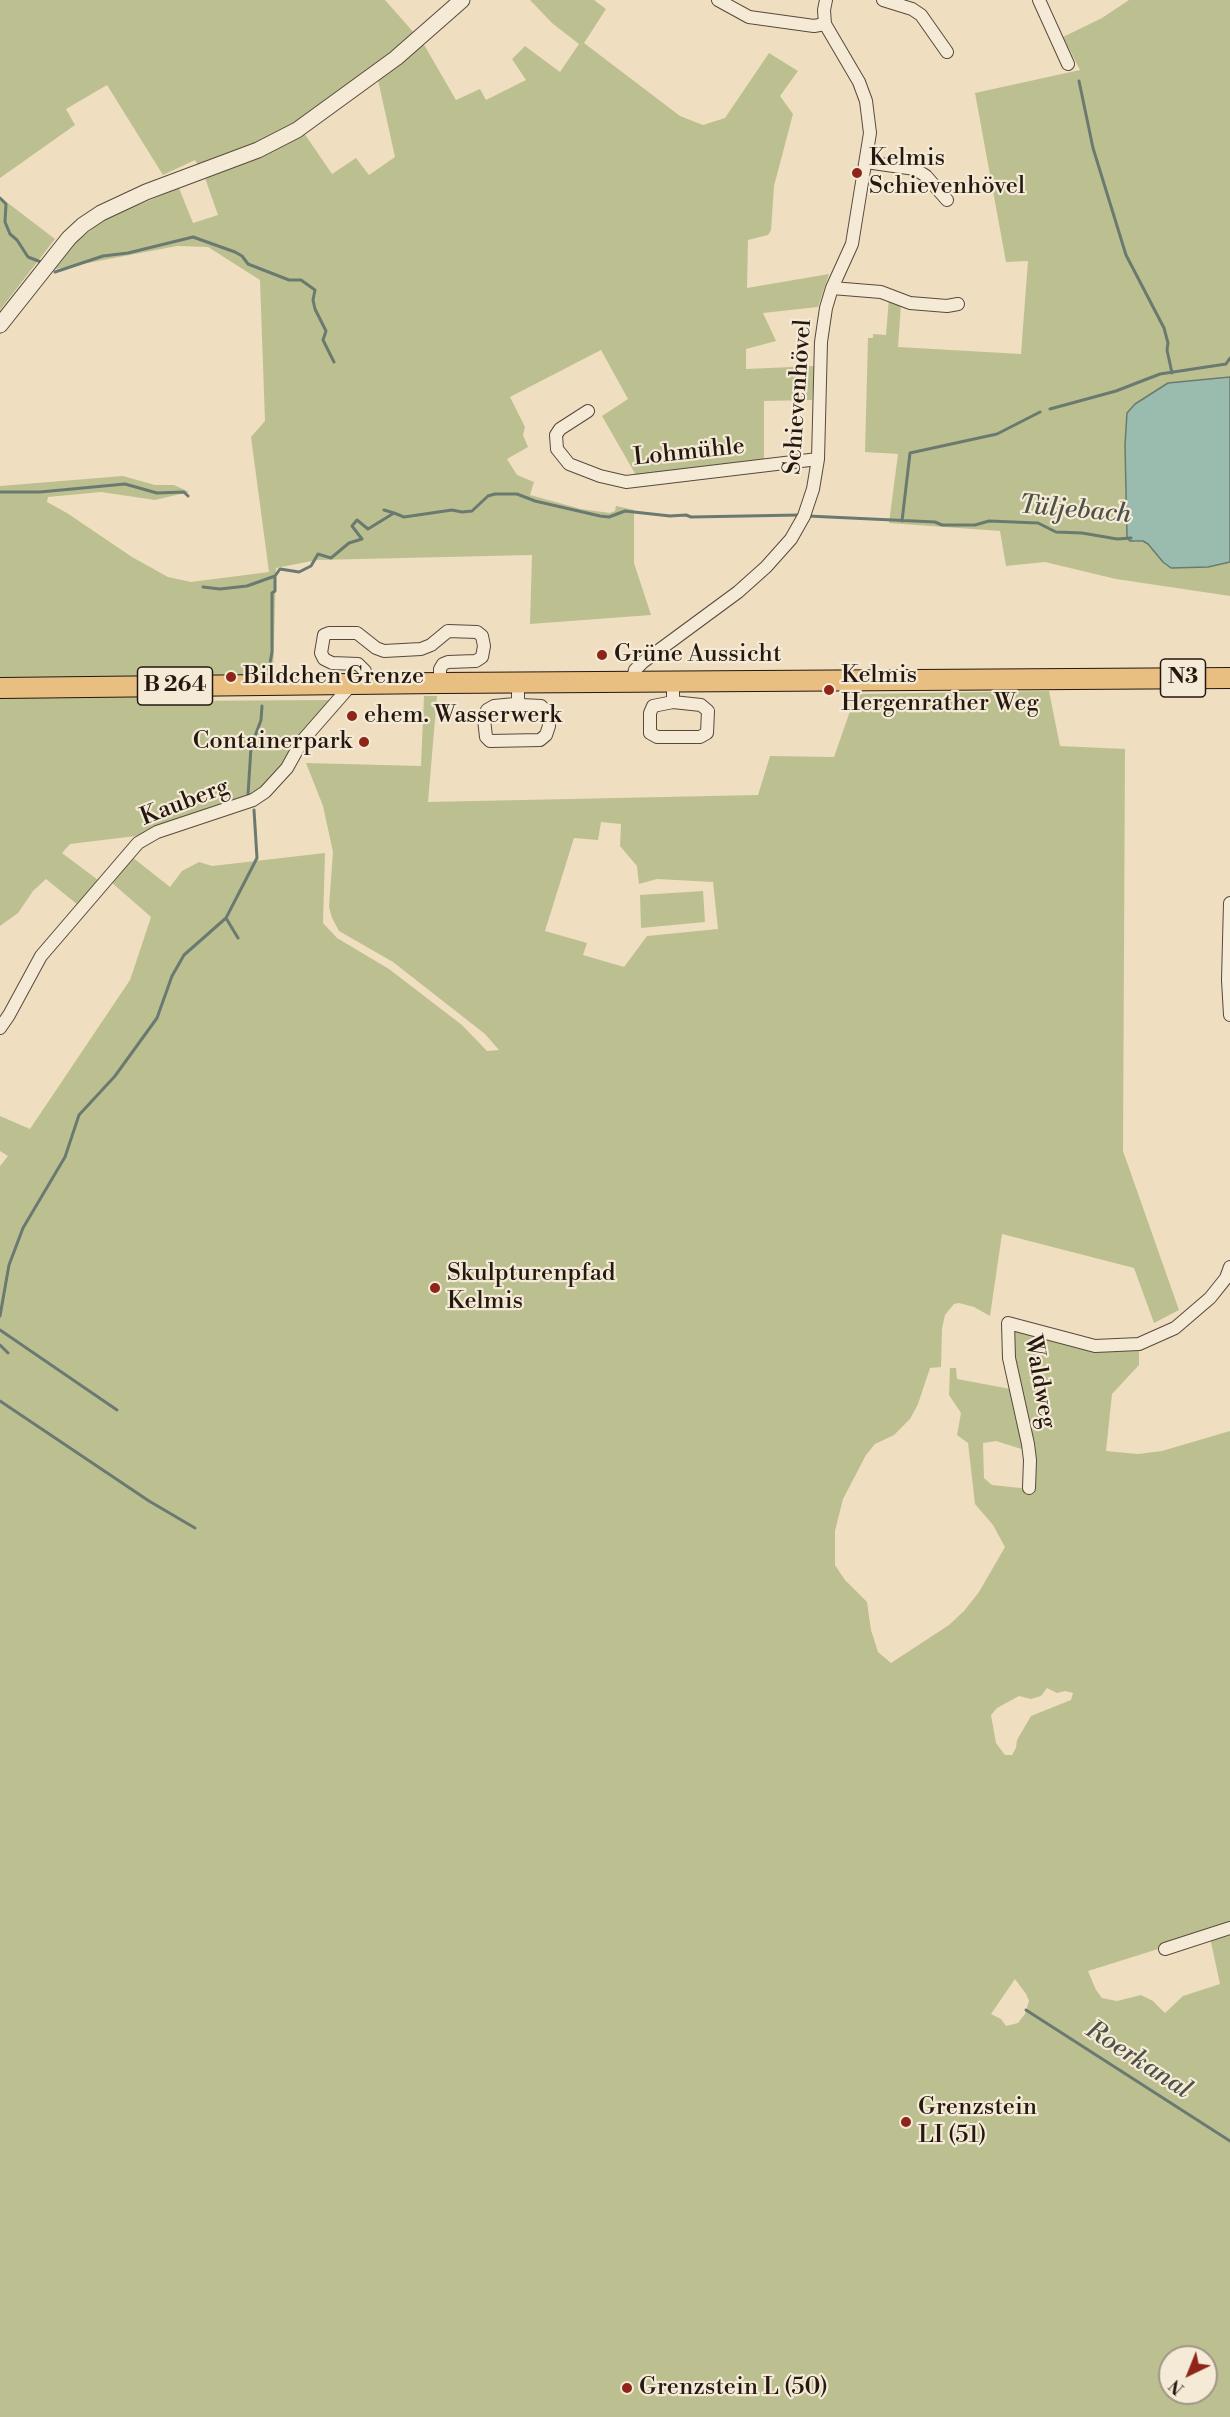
<!DOCTYPE html>
<html>
<head>
<meta charset="utf-8">
<style>
	body { margin:0 }
	#map { position:relative; width:1230px; height:2417px; overflow:hidden; background:#efdec0; font-family:"Libre Bodoni",serif }
	canvas { display:block }
	.north { position:absolute; left:1158px; top:2345px; width:60px; height:60px; box-sizing:border-box; background:#f5ead6; border:2px solid #a19687; border-radius:50%; rotate:223deg; font-size:16px; font-weight:700; line-height:24px; text-align:center; color:#241811 }
	.north::after { content:''; display:block; margin:auto; width:21px; height:27px; background:#8f2418; clip-path:polygon(50% 0,100% 100%,50% 72%,0 100%) }
</style>
</head>
<body>
<div id="map">
<canvas width="1230" height="2417"></canvas>
<div class="north">N</div>
</div>
<script>
const context = document.querySelector('canvas').getContext('2d');
context.lineJoin = 'round';
function paint(path, color) { context.fillStyle = color; context.fill(path, 'evenodd'); }
const toPath = rows => new Path2D(rows.map(r => 'M' + r).join(''));
function stroke(path, color, width, dash) { context.strokeStyle = color; context.lineWidth = width; context.lineCap = dash ? 'butt' : 'round'; context.setLineDash(dash || []); context.stroke(path); }
function write(font, color, halo, rows, align = 'center') {
  context.font = font + ' "Libre Bodoni",serif'; context.lineWidth = 4.5; context.setLineDash([]); context.textBaseline = 'middle'; context.strokeStyle = halo; context.fillStyle = color; for (const [text, x, y, turn = 0] of rows) {
    context.save(); context.translate(x, y); context.rotate((+turn || 0) * Math.PI / 180); context.textAlign = isNaN(turn) ? turn : align; if (halo) context.strokeText(text, 0, 0); context.fillText(text, 0, 0); context.restore();
  }
}
const green = toPath([
	[0,0,385,0,423,43,456,100,480,89,486,100,526,80,512,59,525,46,560,72,579,44,552,23,530,0,594,0,606,9,584,43,680,116,703,125,725,118,769,53,798,71,780,96,793,114,774,186,771,230,768,235,748,240,747,288,829,274,818,307,763,313,776,341,746,349,746,369,815,366,812,400,764,401,764,462,637,477,602,416,628,399,601,350,510,397,525,427,523,435,528,447,507,459,517,475,534,482,530,495,581,509,610,513,615,511,616,506,634,510,634,563,651,615,530,624,532,555,317,560,276,568,273,677,178,676,173,701,329,700,299,740,273,780,250,797,144,835,70,844,62,853,98,880,78,905,46,879,33,891,18,913,0,926,0,486,123,476,155,485,174,485,189,492,155,500,101,492,48,497,47,502,67,513,132,557,168,577,191,582,269,572,251,437,265,421,260,280,208,247,177,246,51,270,76,242,105,219,179,188,193,223,218,215,205,178,195,160,163,175,107,85,66,109,75,125,0,178],
	[378,80,395,157,369,175,356,158,332,174,304,133],
	[1129,0,1230,0,1230,377,1168,383,1135,404,1128,413,1125,445,1127,538,1135,542,1143,541,1148,544,1163,562,1208,567,1230,562,1230,596,1116,579,1045,562,1006,566,1000,531,889,523,898,454,865,452,868,338,873,338,873,334,886,335,889,298,901,304,898,347,1021,354,1028,261,1006,262,975,93,1080,70,1063,37,1102,18],
	[0,197,55,239,0,310],
	[1049,691,1060,746,1125,749,1123,1151,1179,1310,1154,1323,1134,1268,1002,1234,990,1316,974,1307,959,1303,954,1304,945,1315,942,1328,941,1367,930,1368,918,1404,910,1419,894,1435,875,1444,866,1455,843,1499,835,1531,835,1565,845,1580,867,1602,871,1630,878,1652,891,1663,949,1625,964,1611,979,1592,1005,1547,993,1525,975,1504,968,1443,957,1435,961,1413,949,1395,950,1368,956,1368,957,1379,1016,1390,1008,1323,1095,1346,1139,1344,1139,1365,1112,1394,1106,1451,1138,1454,1162,1451,1230,1431,1230,2417,0,2417,0,1166,8,1156,0,1151,0,1116,30,1129,130,980,151,917,111,882,132,857,170,887,182,871,199,862,212,866,325,853,323,923,337,938,389,969,462,1025,487,1051,499,1050,485,1034,393,962,339,931,332,918,329,907,333,852,323,806,306,763,421,766,424,696,437,696,428,802,758,795,770,756,834,757,856,694],
	[601,822,621,824,620,846,637,866,639,884,657,879,713,882,718,929,647,936,624,967,583,955,587,943,545,931,574,838,598,840],
	[996,1441,1031,1452,1030,1489,992,1485,984,1478,983,1443],
	[1047,1688,1057,1693,1065,1691,1073,1693,1071,1700,1031,1716,1017,1740,1016,1748,1012,1755,1005,1755,996,1743,991,1715,997,1708,1019,1696,1031,1699,1041,1696],
	[1209,1933,1220,1984,1183,1996,1165,2013,1153,2001,1141,1995,1117,2001,1102,1998,1096,1990,1088,1971],
	[1015,1979,1026,1994,1029,2001,1025,2014,1018,2023,1006,2026,1001,2019,991,2014],
	[1170,2357,1206,2357,1206,2393,1170,2393],
	[703,891,705,922,641,928,640,895]
]);
const water = toPath([
	[1230,377,1230,562,1208,567,1171,568,1163,562,1148,544,1143,541,1130,541,1127,538,1125,445,1127,413,1135,404,1168,383,1230,377]
]);
const stream = toPath([
	[1079,81,1093,148,1126,255,1164,328,1168,343,1167,350,1172,373],
	[0,198,6,204,5,222,10,234,17,240,28,257,41,262],
	[55,272,103,256,128,253,193,237,235,252,242,256,248,264,289,280,301,280,315,290,313,300,315,309,326,331,323,340,334,362],
	[1050,409,1116,391,1160,374,1226,364,1230,358],
	[0,492,40,492,125,484,157,493,184,492,188,496],
	[384,510,394,513],
	[808,516,935,522,942,525,975,525,989,521,1038,523,1056,532,1082,533,1117,539,1131,538],
	[902,521,910,453,997,434,1040,412],
	[203,587,220,589,247,586,275,576,280,569,299,572,311,566,318,554,331,558,349,543,362,539,352,526,357,520,368,529,394,513,404,517,452,510,462,512,472,511,488,496,495,494,517,494,535,501,600,516,609,517,625,511,670,516,686,515,691,517,799,515],
	[269,669,272,652,272,593,275,591,275,576],
	[248,795,251,747,261,720,262,706],
	[226,918,238,938],
	[0,1316,9,1265,23,1228,65,1157,79,1115,115,1076,157,1018,172,976,184,955,226,918,257,858,254,810],
	[0,1330,117,1410],
	[0,1345,8,1353],
	[0,1401,149,1501,195,1528],
	[1026,2010,1230,2141]
]);
const minor = toPath([
	[718,0,749,17,814,26,825,24],
	[883,0,912,9,921,15,947,52],
	[1039,0,1068,64],
	[866,162,915,169,926,176,947,200],
	[832,288,881,292,910,303,947,306,958,304],
	[588,411,560,429,556,435,557,449,569,464,600,476,626,482,818,459],
	[673,682,673,702,653,706,650,713,650,733,657,737,700,737,707,733,708,711,701,705,673,702],
	[632,683,635,670,643,662,738,592,766,567,791,539,804,516,813,489,818,459,821,342,826,308,832,288,852,244,870,133,866,101,859,82,825,24,824,10,826,0],
	[365,684,365,671,358,664,332,663,324,659,321,653,324,635,329,633,357,633,376,648,384,651,421,649,431,645,448,631,477,632,482,636,484,646,482,657,476,661,448,662,443,664,440,669,440,683],
	[518,684,518,701,522,705,541,706,548,713,549,726,546,735,540,740,490,741,486,737,484,719,487,710,494,706,515,704,518,701],
	[1230,903,1228,980,1230,1015],
	[0,1028,9,1015,41,956,138,843,157,832,253,800,265,792,287,768,302,741,351,685],
	[1029,1488,1030,1460,1028,1444,1009,1358,1008,1323,1095,1346,1139,1344,1175,1328,1210,1298,1226,1278,1230,1267],
	[1165,1949,1230,1928]
]);
const tertiary = toPath([
	[0,325,69,238,83,225,101,213,146,192,258,150,297,130,396,58,462,0]
]);
const primary = toPath([
	[0,688,440,683,1230,678]
]);
const markers = [
	[857,173,6,"#8f2418"],
	[602,655,6,"#8f2418"],
	[231,677,6,"#8f2418"],
	[829,690,6,"#8f2418"],
	[352,716,6,"#8f2418"],
	[364,742,6,"#8f2418"],
	[435,1288,6,"#8f2418"],
	[906,2122,6,"#8f2418"],
	[627,2388,6,"#8f2418"]
];
const shields = [
	[1183,678,45],
	[175,686,75]
];
const shieldNames = [
	["N3",1183,678],
	["B 264",175,686]
];
const poiNames = [
	["Kelmis",869,159],
	["Schievenhövel",869,187],
	["Grüne Aussicht",614,655],
	["Kelmis",841,676],
	["Hergenrather Weg",841,704],
	["Bildchen Grenze",243,677],
	["ehem. Wasserwerk",364,716],
	["Containerpark",352,742,"right"],
	["Skulpturenpfad",447,1274],
	["Kelmis",447,1302],
	["Grenzstein",918,2108],
	["LI (51)",918,2136],
	["Grenzstein L (50)",639,2388]
];
const streetNames = [
	["Schievenhövel",799,397,-86],
	["Lohmühle",689,453,-6],
	["Kauberg",185,803,-21],
	["Waldweg",1039,1382,80]
];
const waterNames = [
	["Tüljebach",1075,511,5],
	["Roerkanal",1138,2061,33]
];
paint(green, '#bcc090');
paint(water, '#9abcaf');
stroke(water, '#6b7a70', 1.5);
stroke(stream, '#6b7a70', 3);
stroke(minor, '#574a3d', 14);
stroke(tertiary, '#574a3d', 17);
stroke(primary, '#241811', 22);
stroke(minor, '#f5ead6', 12);
stroke(tertiary, '#f5ead6', 15);
stroke(primary, '#e8bf80', 20);
for (const [x, y, r, color] of markers) { const dot = new Path2D(); dot.arc(x, y, r, 0, 2 * Math.PI); context.fillStyle = color; context.fill(dot); stroke(dot, '#f5ead6', 2); }
for (const [x, y, w] of shields) { const box = new Path2D(); box.roundRect(x - w / 2, y - 19, w, 38, 4.5); context.fillStyle = '#f5ead6'; context.fill(box); stroke(box, '#241811', 1.5); }
write('bold 22px', '#241811', null, shieldNames);
write('24px', '#241811', '#f5ead6', poiNames, 'left');
write('24px', '#241811', '#f5ead6', streetNames);
write('italic 26px', '#4d5148', '#f5ead6', waterNames);
</script>
</body>
</html>
